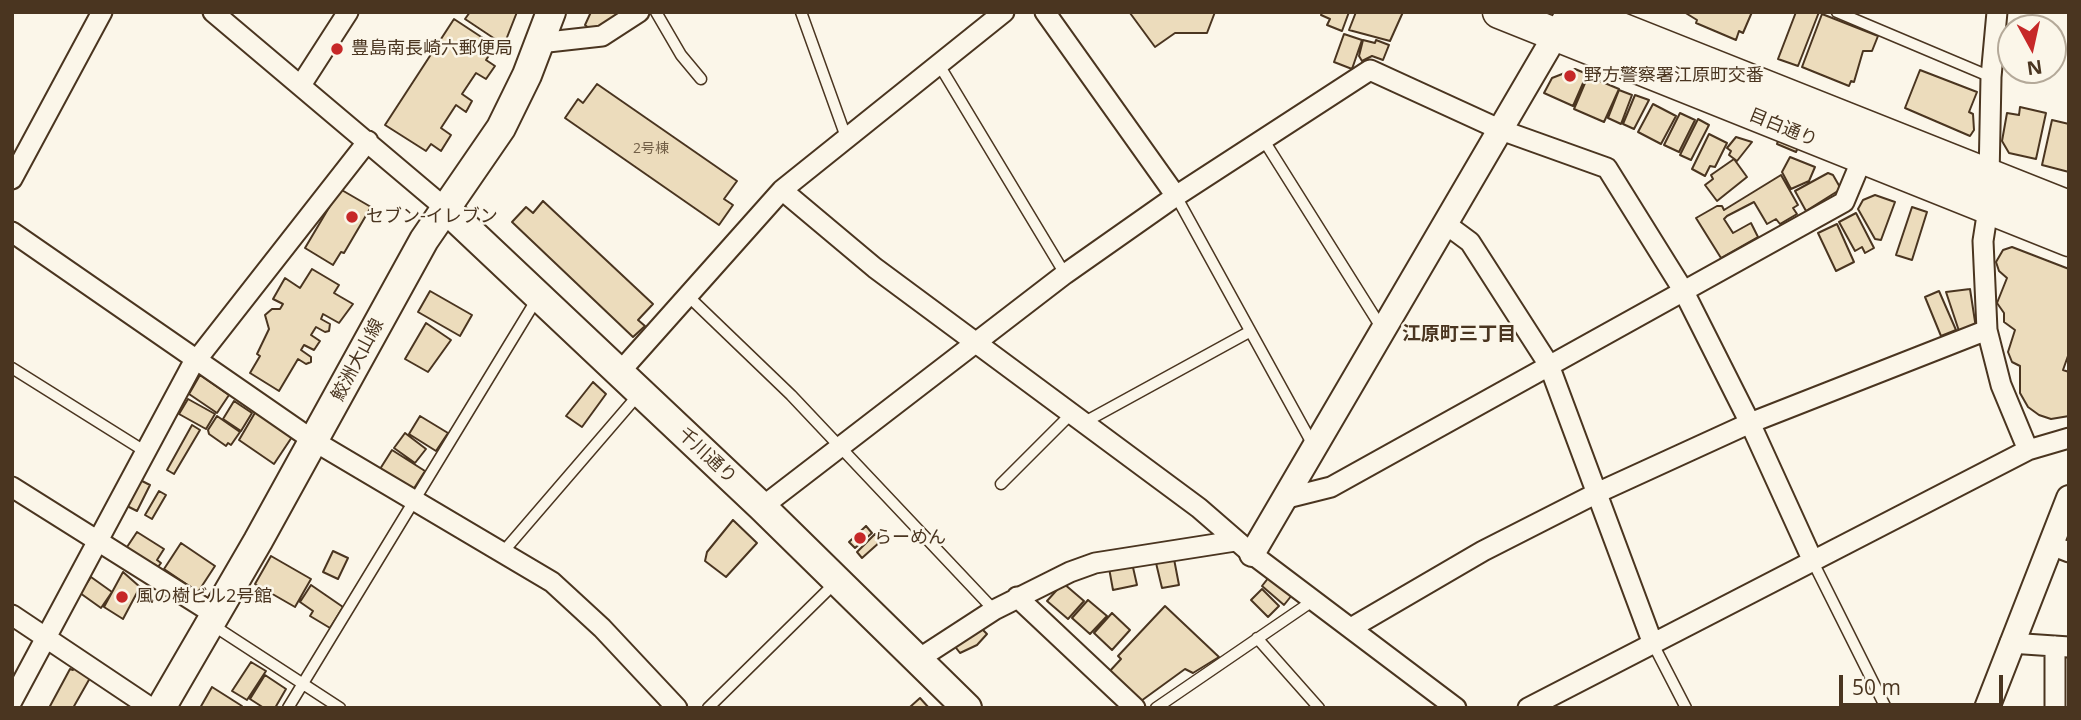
<!DOCTYPE html>
<html>
<head>
<meta charset="utf-8">
<style>
	body { margin:0 }
	#map { position:relative; width:2081px; height:720px; overflow:hidden; background:#fbf6e9; font-family:"Open Sans",sans-serif }
	canvas { display:block }
	.frame { position:absolute; inset:0; border:14px solid #4a3520; pointer-events:none }
	.north { position:absolute; left:1997px; top:14px; width:70px; height:70px; box-sizing:border-box; background:#fbf6e9; border:2px solid #b4a999; border-radius:50%; rotate:172deg; font-size:19px; font-weight:700; line-height:28px; text-align:center; color:#4a3520 }
	.north::after { content:''; display:block; margin:auto; width:24px; height:32px; background:#c62828; clip-path:polygon(50% 0,100% 100%,50% 72%,0 100%) }
	.scale { position:absolute; left:1839px; top:675px; width:164px; height:32px; box-sizing:border-box; border:4px solid #4a3520; border-top:0; padding-left:9px; font-size:21px; line-height:24px; white-space:nowrap; color:#4a3520; -webkit-text-stroke:5px #fbf6e9; paint-order:stroke }
</style>
</head>
<body>
<div id="map">
<canvas width="2081" height="720"></canvas>
<div class="frame"></div>
<div class="north">N</div>
<div class="scale">50 m</div>
</div>
<script>
const context = document.querySelector('canvas').getContext('2d');
context.lineJoin = 'round';
function paint(path, color) { context.fillStyle = color; context.fill(path, 'evenodd'); }
const toPath = rows => new Path2D(rows.map(r => 'M' + r).join(''));
function stroke(path, color, width, dash) { context.strokeStyle = color; context.lineWidth = width; context.lineCap = dash ? 'butt' : 'round'; context.setLineDash(dash || []); context.stroke(path); }
function write(font, color, halo, rows, align = 'center') {
  context.font = font + ' "Open Sans","Noto Sans JP",sans-serif'; context.lineWidth = 5; context.setLineDash([]); context.textBaseline = 'middle'; context.strokeStyle = halo; context.fillStyle = color; for (const [text, x, y, turn = 0] of rows) {
    context.save(); context.translate(x, y); context.rotate((+turn || 0) * Math.PI / 180); context.textAlign = isNaN(turn) ? turn : align; if (halo) context.strokeText(text, 0, 0); context.fillText(text, 0, 0); context.restore();
  }
}
const building = toPath([
	[470,12,517,12,504,45,465,19,470,12],
	[591,12,623,12,600,27,590,29,585,25,591,12],
	[1215,12,1207,33,1175,33,1155,47,1130,13,1215,12],
	[1322,12,1349,12,1342,31,1327,25,1330,19,1321,15,1322,12],
	[1356,12,1403,12,1390,41,1349,30,1356,12],
	[1684,12,1752,12,1743,33,1739,31,1736,40,1696,23,1697,20,1684,12],
	[1796,12,1819,12,1798,66,1778,59,1796,12],
	[1822,14,1878,36,1872,51,1863,51,1854,82,1851,81,1849,86,1802,67,1822,14],
	[454,19,495,46,486,60,495,66,486,79,476,73,462,94,472,101,466,112,456,105,441,128,451,135,441,151,431,144,426,151,385,125,454,19],
	[1344,34,1362,40,1352,69,1334,62,1344,34],
	[1363,40,1375,43,1376,40,1389,45,1383,60,1372,56,1362,61,1359,56,1363,40],
	[1575,69,1587,74,1573,106,1544,93,1552,78,1575,69],
	[1920,70,1977,92,1969,112,1973,114,1974,130,1970,136,1905,108,1920,70],
	[1588,76,1619,89,1604,122,1574,109,1588,76],
	[597,84,737,181,724,199,733,205,719,225,565,118,578,99,583,103,597,84],
	[1619,90,1632,95,1621,124,1608,118,1619,90],
	[1635,95,1649,100,1634,129,1623,124,1635,95],
	[1653,104,1676,116,1661,144,1638,132,1653,104],
	[2020,107,2046,113,2036,159,2009,153,2002,141,2007,113,2019,115,2020,107],
	[1680,113,1695,120,1679,152,1664,145,1680,113],
	[1698,119,1709,125,1691,160,1680,155,1698,119],
	[2052,120,2069,124,2069,172,2042,165,2052,120],
	[1709,134,1727,143,1715,167,1710,166,1705,176,1692,169,1709,134],
	[1736,137,1752,142,1737,161,1729,155,1731,151,1727,148,1736,137],
	[1779,137,1799,145,1796,152,1777,144,1779,137],
	[1790,157,1815,167,1809,181,1791,189,1782,172,1790,157],
	[1734,159,1747,177,1717,201,1705,185,1713,179,1711,175,1734,159],
	[1828,173,1833,175,1841,189,1806,211,1795,191,1828,173],
	[1781,175,1798,205,1793,208,1797,214,1780,224,1776,219,1767,224,1754,202,1727,216,1724,219,1733,233,1751,223,1758,237,1721,258,1696,218,1717,206,1722,206,1724,210,1781,175],
	[340,189,371,207,344,253,341,252,333,265,305,248,340,189],
	[1875,195,1895,202,1881,240,1875,239,1858,209,1863,200,1875,195],
	[543,201,653,304,638,320,645,326,633,337,512,222,526,207,533,213,543,201],
	[1912,207,1927,212,1912,260,1896,255,1912,207],
	[1856,213,1874,248,1865,253,1862,247,1855,251,1839,222,1856,213],
	[1837,224,1854,262,1836,271,1818,233,1837,224],
	[2012,247,2069,269,2069,353,2063,370,2069,372,2069,416,2051,419,2039,415,2028,407,2020,393,2020,366,2012,362,2008,352,2015,330,2004,322,2004,313,1997,303,2007,278,1999,271,1996,262,2003,250,2012,247],
	[312,269,339,285,334,293,353,304,339,323,323,314,321,319,330,324,329,331,325,332,316,327,311,335,320,341,314,350,304,345,301,350,311,357,311,362,306,364,298,359,279,391,250,373,260,356,257,354,269,329,265,315,272,309,280,309,283,304,273,299,285,278,300,288,312,269],
	[1970,289,1976,328,1960,334,1946,292,1970,289],
	[430,291,472,315,460,336,418,312,430,291],
	[1939,291,1956,330,1941,336,1925,297,1939,291],
	[426,323,451,340,428,372,405,359,426,323],
	[200,375,229,395,217,413,189,394,200,375],
	[593,382,606,394,582,427,566,416,593,382],
	[188,399,215,414,206,429,179,414,188,399],
	[234,401,252,413,241,431,223,419,234,401],
	[256,411,292,437,274,464,239,440,256,411],
	[217,416,240,432,231,445,228,443,226,446,209,434,208,430,217,416],
	[420,416,448,433,436,451,409,434,420,416],
	[192,425,200,430,174,474,167,470,192,425],
	[405,433,426,449,415,463,394,448,405,433],
	[392,450,425,471,413,490,380,469,392,450],
	[140,480,150,485,137,511,127,506,140,480],
	[159,491,166,495,152,519,145,515,159,491],
	[733,520,757,543,726,577,705,561,707,552,733,520],
	[866,526,872,533,855,548,849,542,866,526],
	[137,532,164,549,157,560,161,563,158,567,154,564,152,567,125,550,137,532],
	[875,534,881,541,862,558,857,552,875,534],
	[181,543,215,566,198,592,164,569,181,543],
	[333,551,348,558,338,579,323,572,333,551],
	[271,556,311,579,295,607,255,584,271,556],
	[1174,559,1179,585,1162,588,1156,563,1174,559],
	[1132,563,1137,585,1113,590,1109,568,1132,563],
	[123,572,140,587,123,619,104,607,123,572],
	[91,577,112,592,101,608,80,593,91,577],
	[1269,577,1292,595,1284,605,1262,586,1269,577],
	[1063,583,1084,601,1068,619,1047,601,1063,583],
	[311,585,343,607,330,628,310,616,313,611,300,602,311,585],
	[1262,589,1279,606,1268,617,1251,600,1262,589],
	[1088,600,1107,616,1090,634,1072,618,1088,600],
	[1165,606,1219,657,1193,673,1185,669,1141,701,1109,672,1121,659,1118,656,1165,606],
	[1112,613,1130,630,1112,650,1094,633,1112,613],
	[980,627,987,634,977,645,960,653,953,644,980,627],
	[251,662,266,671,247,700,232,691,251,662],
	[75,667,90,678,73,708,49,708,70,669,73,670,75,667],
	[265,675,286,689,275,708,264,708,250,699,265,675],
	[212,687,242,706,241,708,200,708,212,687],
	[920,698,929,708,909,708,910,707,920,698]
]);
const service = toPath([
	[656,12,681,55,701,79],
	[801,12,846,137],
	[1837,12,1991,77],
	[938,63,1065,274],
	[1263,139,1381,327],
	[1176,196,1313,445],
	[688,296,791,395,994,610],
	[12,368,146,452],
	[1083,423,1249,332],
	[1001,484,1071,414],
	[503,552,639,394],
	[1812,560,1886,708],
	[211,624,340,708],
	[1257,638,1319,708],
	[1653,644,1686,708],
	[288,708,538,297],
	[708,708,835,583],
	[1156,708,1314,600]
]);
const minor = toPath([
	[213,12,445,208],
	[1045,12,1176,196],
	[539,43,602,36,639,12],
	[301,85,348,12],
	[1989,178,1991,77,1997,12],
	[12,179,102,12],
	[782,190,875,268,1199,508,1252,554,1456,708],
	[1988,209,1983,241,1987,330,2001,385,2028,450],
	[1447,225,1470,242,1549,365,1653,644],
	[12,232,314,441,552,582,602,628,677,708],
	[618,374,782,190,1004,12],
	[12,487,214,614],
	[1287,498,1331,487,1844,202,1862,159],
	[762,507,1065,274,1176,196,1370,70,1501,130,1607,168,1683,290,1750,423,1812,559],
	[2051,545,2069,552],
	[1017,597,1135,708],
	[12,615,151,708],
	[1351,628,1483,551,1597,493,1750,423,1987,330],
	[2010,643,2069,647],
	[917,660,994,610,1070,572,1095,563,1235,541],
	[12,701,191,367,368,141],
	[1528,708,2028,450,2069,438],
	[2055,708,2055,646]
]);
const tertiary = toPath([
	[1252,554,1565,19],
	[1987,708,2069,498]
]);
const secondary = toPath([
	[445,208,762,507,967,708],
	[161,708,258,541,424,240,501,128,527,75,551,12]
]);
const primary = toPath([
	[1499,12,2069,240],
	[1578,12,2069,207]
]);
const markers = [
	[337,49,7,"#c62828"],
	[1570,76,7,"#c62828"],
	[352,217,7,"#c62828"],
	[860,538,7,"#c62828"],
	[122,597,7,"#c62828"]
];
const numberNames = [
	["2号棟",651,149]
];
const poiNames = [
	["豊島南長崎六郵便局",351,49],
	["野方警察署江原町交番",1584,76],
	["セブン-イレブン",366,217],
	["らーめん",874,538],
	["風の樹ビル2号館",136,597]
];
const streetNames = [
	["目白通り",1783,128,22],
	["鮫洲大山線",358,360,-62],
	["千川通り",707,456,43]
];
const neighbourhoodNames = [
	["江原町三丁目",1459,335]
];
paint(building, '#ecdcbc');
stroke(building, '#4a3520', 2);
stroke(service, '#4a3520', 13);
stroke(minor, '#4a3520', 23);
stroke(tertiary, '#4a3520', 28);
stroke(secondary, '#4a3520', 32);
stroke(primary, '#4a3520', 35);
stroke(service, '#fbf6e9', 10);
stroke(minor, '#fbf6e9', 19);
stroke(tertiary, '#fbf6e9', 24);
stroke(secondary, '#fbf6e9', 28);
stroke(primary, '#fbf6e9', 32);
for (const [x, y, r, color] of markers) { const dot = new Path2D(); dot.arc(x, y, r, 0, 2 * Math.PI); context.fillStyle = color; context.fill(dot); stroke(dot, '#fbf6e9', 2.5); }
write('14px', '#725f47', null, numberNames);
write('18px', '#4a3520', '#fbf6e9', poiNames, 'left');
write('18px', '#4a3520', '#fbf6e9', streetNames);
write('bold 19px', '#4a3520', '#fbf6e9', neighbourhoodNames);
</script>
</body>
</html>
